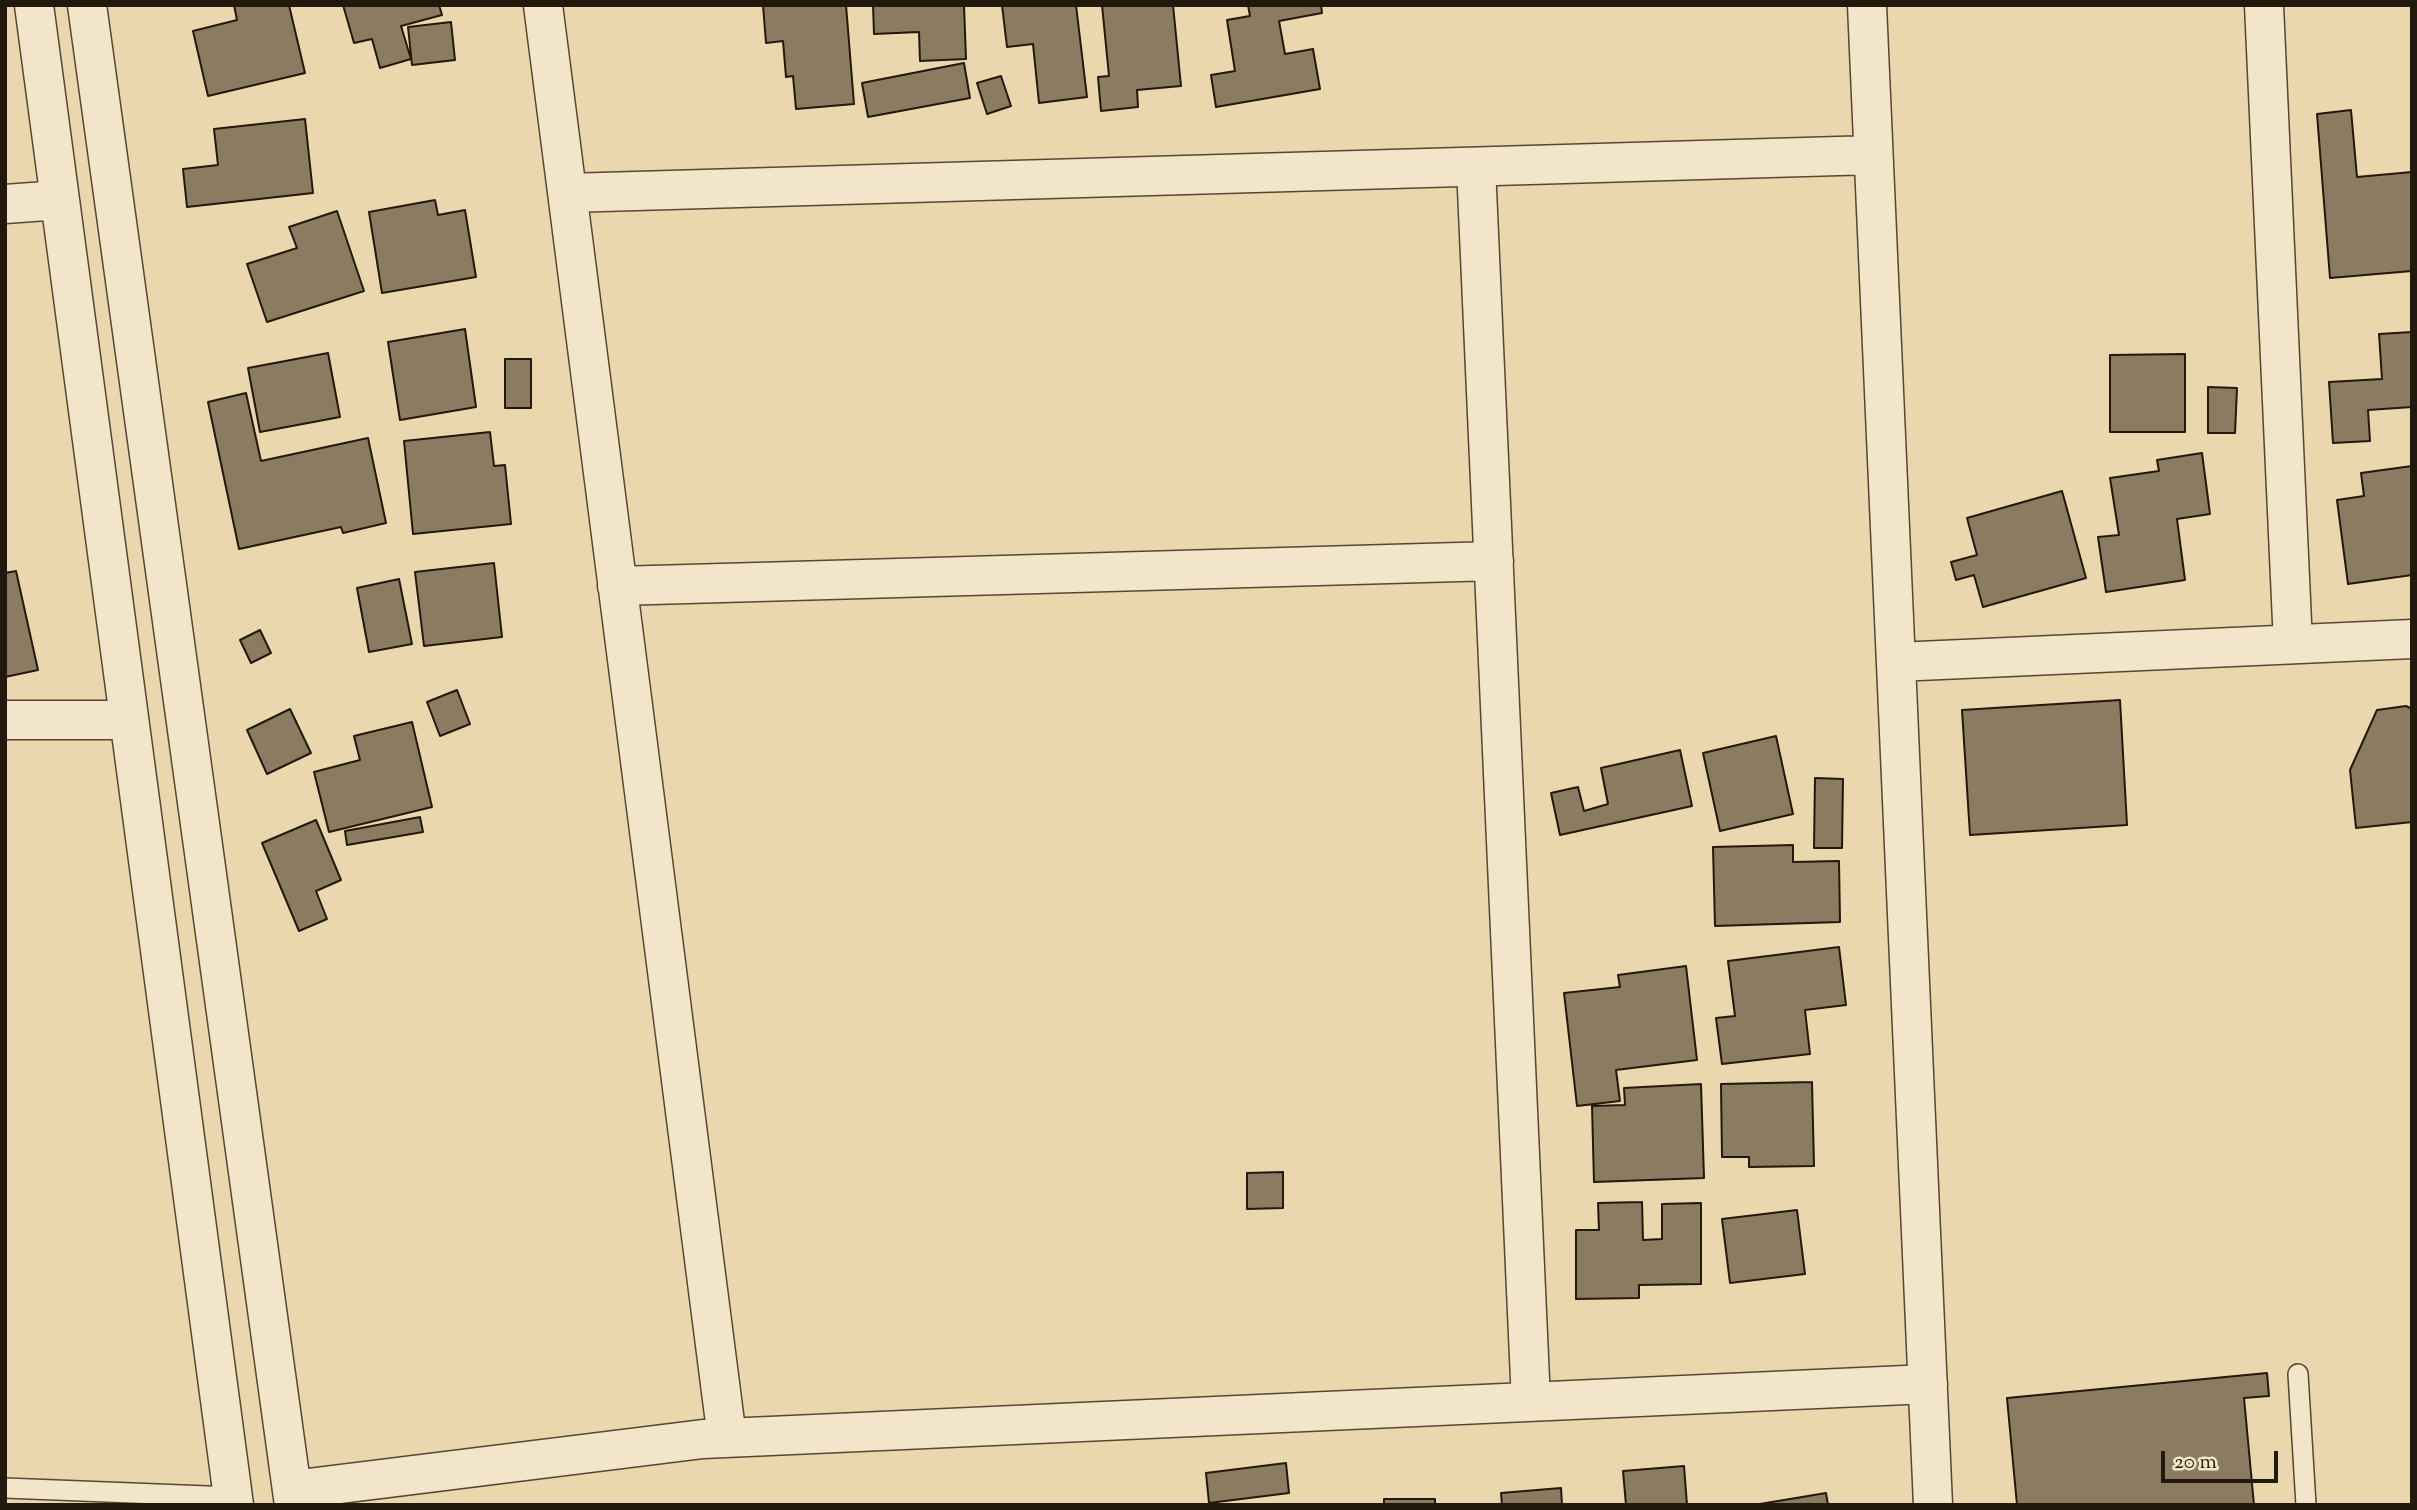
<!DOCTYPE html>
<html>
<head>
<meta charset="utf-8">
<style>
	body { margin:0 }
	#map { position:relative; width:2417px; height:1510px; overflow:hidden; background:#ebd7ad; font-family:"Sorts Mill Goudy",serif }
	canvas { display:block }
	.frame { position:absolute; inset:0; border:7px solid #22180c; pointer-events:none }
	.scale { position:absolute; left:2161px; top:1451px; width:117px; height:32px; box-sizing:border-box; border:4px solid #22180c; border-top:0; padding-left:9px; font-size:21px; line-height:24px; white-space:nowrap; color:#22180c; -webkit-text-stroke:5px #f2e5ca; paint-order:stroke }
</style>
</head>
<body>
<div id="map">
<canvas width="2417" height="1510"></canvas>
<div class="frame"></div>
<div class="scale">20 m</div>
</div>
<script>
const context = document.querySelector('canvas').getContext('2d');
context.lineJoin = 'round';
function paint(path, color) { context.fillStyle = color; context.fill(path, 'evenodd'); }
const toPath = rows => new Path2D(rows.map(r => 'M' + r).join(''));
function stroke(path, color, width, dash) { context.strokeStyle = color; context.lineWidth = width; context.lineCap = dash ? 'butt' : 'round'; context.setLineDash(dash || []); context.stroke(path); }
const building = toPath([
	[234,5,289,5,305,73,208,96,193,31,237,20,234,5],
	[343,5,439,5,442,15,401,26,411,59,380,68,372,39,354,43,343,5],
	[763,5,846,5,854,104,796,109,793,76,786,77,783,41,766,43,763,5],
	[873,5,964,5,966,59,920,61,919,32,874,34,873,5],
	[1002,5,1076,5,1087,97,1039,103,1033,44,1007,47,1002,5],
	[1102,5,1173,5,1181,86,1137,90,1138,107,1101,111,1098,77,1109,76,1102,5],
	[1248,5,1321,5,1322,13,1279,21,1285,54,1313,49,1320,89,1216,107,1211,75,1235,71,1227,20,1250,16,1248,5],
	[451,22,455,60,412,65,408,27,451,22],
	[964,63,970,98,868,117,862,83,964,63],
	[1001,76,1011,106,987,114,977,83,1001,76],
	[2351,110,2357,177,2412,172,2412,271,2330,278,2317,114,2351,110],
	[305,119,313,193,187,207,183,169,218,165,214,129,305,119],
	[435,200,438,215,465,210,476,277,382,293,369,212,435,200],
	[337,211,364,291,267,322,247,264,297,248,289,227,337,211],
	[465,329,476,407,400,420,388,342,465,329],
	[2412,332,2412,407,2368,410,2370,441,2333,443,2329,382,2382,379,2379,334,2412,332],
	[328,353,340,417,260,432,248,368,328,353],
	[2185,354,2185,432,2110,432,2110,355,2185,354],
	[505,359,531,359,531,408,505,408,505,359],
	[2208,387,2237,388,2235,433,2208,433,2208,387],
	[246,393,261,461,368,438,386,523,343,533,341,527,239,549,208,402,246,393],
	[490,432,494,466,505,465,511,524,413,534,404,441,490,432],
	[2202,453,2210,514,2177,519,2185,580,2106,592,2098,537,2119,535,2110,478,2159,471,2157,460,2202,453],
	[2412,466,2412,575,2348,584,2337,500,2364,496,2361,473,2412,466],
	[2062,491,2086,578,1983,607,1974,575,1956,580,1951,562,1977,555,1967,518,2062,491],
	[494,563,502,637,424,646,415,572,494,563],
	[16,571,38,670,5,677,5,573,16,571],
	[399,579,412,644,369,652,357,588,399,579],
	[260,630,271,653,251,663,240,640,260,630],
	[457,690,470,724,440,736,427,702,457,690],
	[2120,700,2127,825,1970,835,1962,710,2120,700],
	[2406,706,2412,709,2412,822,2356,828,2350,770,2377,710,2406,706],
	[290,709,311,753,267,774,247,730,290,709],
	[412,722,432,807,329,832,314,772,360,760,354,736,412,722],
	[1776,736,1793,814,1720,831,1703,753,1776,736],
	[1680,750,1692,806,1560,835,1551,793,1578,787,1584,811,1608,804,1601,768,1680,750],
	[1815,778,1843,779,1842,848,1814,848,1815,778],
	[420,817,423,832,347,845,345,831,420,817],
	[316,820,341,880,316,891,327,919,299,931,262,843,316,820],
	[1793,845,1793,862,1839,861,1840,922,1715,926,1713,847,1793,845],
	[1839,947,1846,1005,1805,1010,1810,1054,1722,1064,1716,1018,1735,1016,1728,961,1839,947],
	[1686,966,1697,1060,1616,1070,1620,1101,1577,1106,1564,993,1620,987,1618,975,1686,966],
	[1812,1082,1814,1166,1749,1167,1749,1157,1722,1157,1721,1084,1812,1082],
	[1701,1084,1704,1178,1594,1182,1592,1106,1625,1105,1624,1088,1701,1084],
	[1283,1172,1283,1208,1247,1209,1247,1173,1283,1172],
	[1642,1202,1643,1240,1662,1239,1662,1204,1701,1203,1701,1284,1639,1285,1639,1298,1576,1299,1576,1230,1599,1230,1598,1203,1642,1202],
	[1797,1210,1805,1274,1730,1283,1722,1219,1797,1210],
	[2267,1373,2269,1396,2244,1398,2254,1505,2017,1505,2007,1398,2267,1373],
	[1286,1463,1289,1493,1209,1503,1206,1473,1286,1463],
	[1684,1466,1687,1505,1626,1505,1623,1471,1684,1466],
	[1561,1488,1562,1505,1502,1505,1501,1493,1561,1488],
	[1826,1493,1828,1505,1754,1505,1826,1493],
	[1384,1499,1435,1499,1435,1505,1384,1505,1384,1499]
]);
const service = toPath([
	[2298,1374,2306,1505],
	[5,1488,233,1497]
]);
const minor = toPath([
	[34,5,234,1505],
	[87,5,294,1505],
	[543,5,727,1438],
	[1867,5,1933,1505],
	[2264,5,2293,644],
	[1476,167,1531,1402],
	[567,193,1873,155],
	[5,204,60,200],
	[617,586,1494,561],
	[1896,662,2412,639],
	[5,720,129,720],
	[292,1490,703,1439,1928,1384]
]);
paint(building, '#8b7b60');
stroke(building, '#22180c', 2);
stroke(service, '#544834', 22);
stroke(minor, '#544834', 41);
stroke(service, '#f2e5ca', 19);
stroke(minor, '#f2e5ca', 38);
</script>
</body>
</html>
